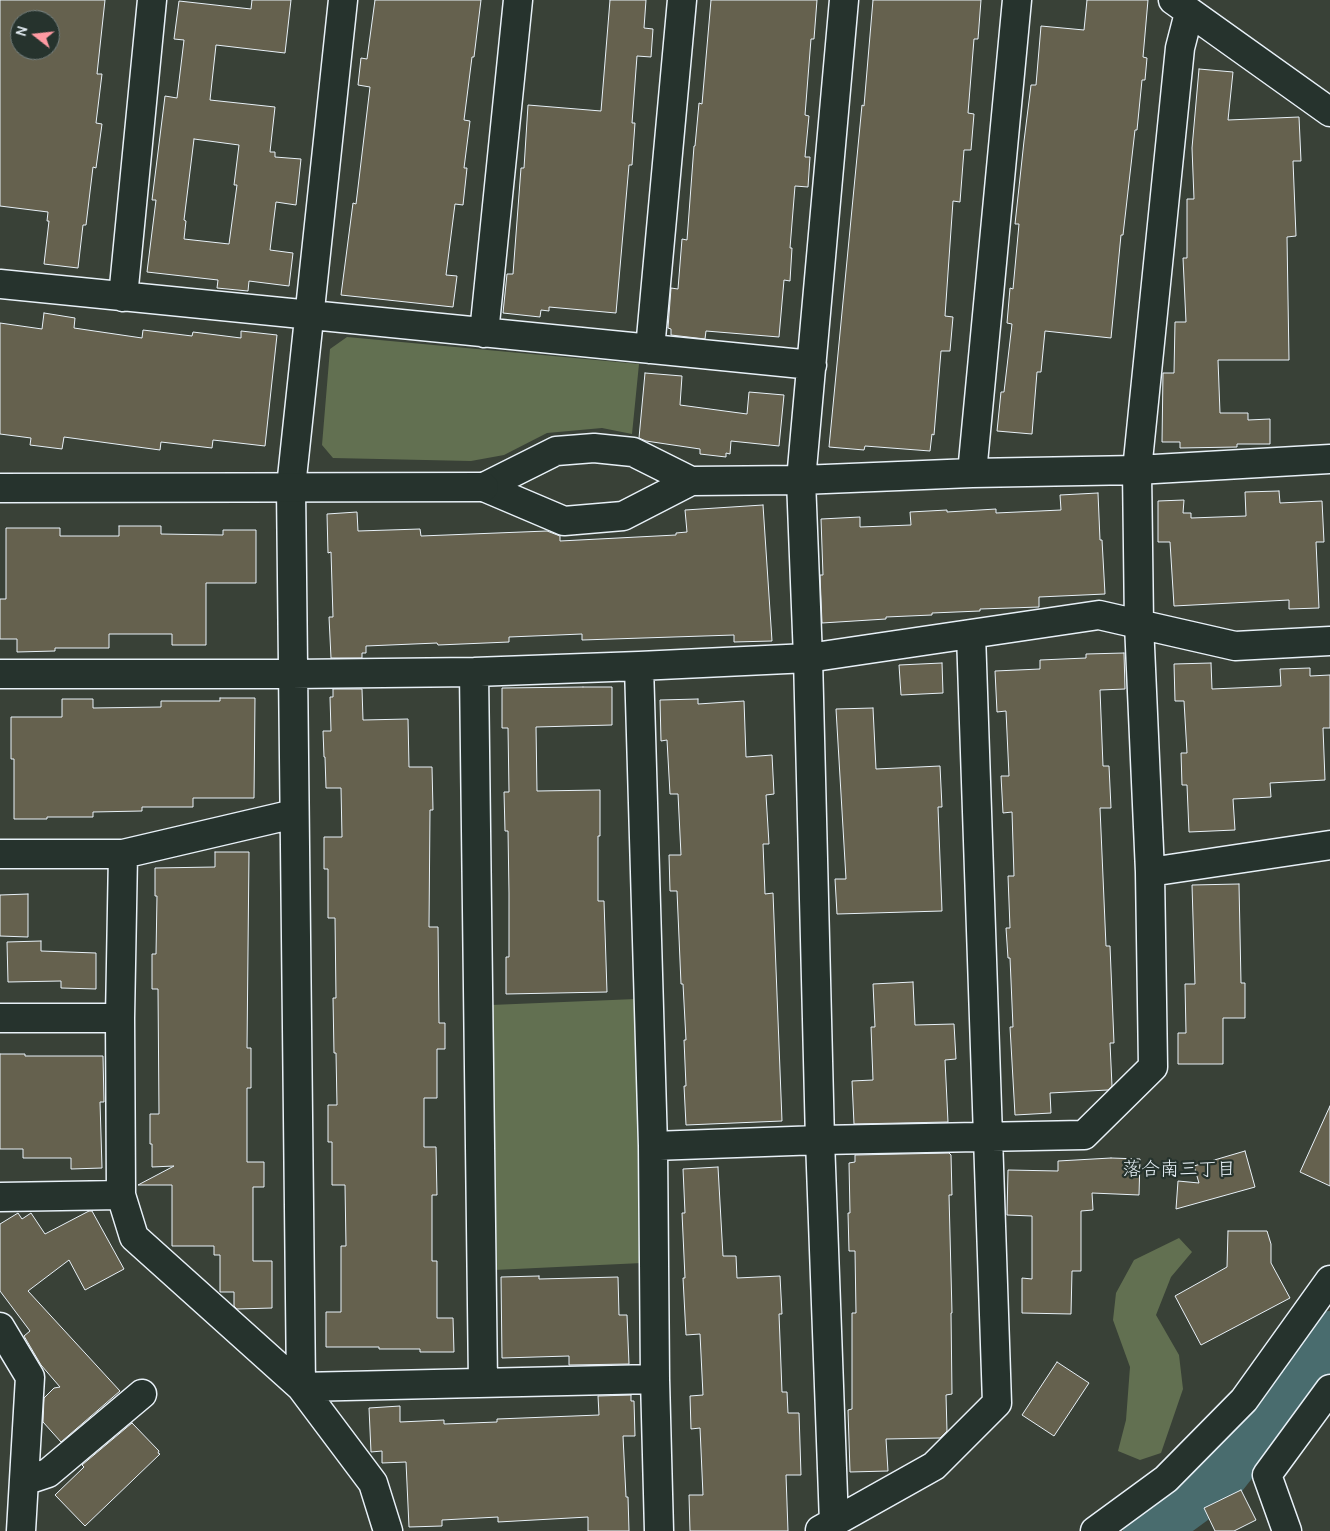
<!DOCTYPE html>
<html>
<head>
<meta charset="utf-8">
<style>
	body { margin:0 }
	#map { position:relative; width:1330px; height:1531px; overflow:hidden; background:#394137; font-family:Delius,sans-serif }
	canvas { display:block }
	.north { position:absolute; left:10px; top:10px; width:50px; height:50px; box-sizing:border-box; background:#26332d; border:1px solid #747f7e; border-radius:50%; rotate:286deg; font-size:14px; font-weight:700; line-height:20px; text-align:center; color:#e8f1f8 }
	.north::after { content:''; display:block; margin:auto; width:18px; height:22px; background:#ff9aa2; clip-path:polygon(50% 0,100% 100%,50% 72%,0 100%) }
</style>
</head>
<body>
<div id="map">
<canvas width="1330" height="1531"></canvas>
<div class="north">N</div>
</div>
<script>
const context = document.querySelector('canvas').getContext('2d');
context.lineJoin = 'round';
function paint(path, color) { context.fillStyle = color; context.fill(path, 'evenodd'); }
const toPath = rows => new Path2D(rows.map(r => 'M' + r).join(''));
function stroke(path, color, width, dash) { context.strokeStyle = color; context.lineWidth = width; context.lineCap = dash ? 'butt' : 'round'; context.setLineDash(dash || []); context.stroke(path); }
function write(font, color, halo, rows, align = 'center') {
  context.font = font + ' Delius,"Klee One",sans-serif'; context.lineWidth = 4.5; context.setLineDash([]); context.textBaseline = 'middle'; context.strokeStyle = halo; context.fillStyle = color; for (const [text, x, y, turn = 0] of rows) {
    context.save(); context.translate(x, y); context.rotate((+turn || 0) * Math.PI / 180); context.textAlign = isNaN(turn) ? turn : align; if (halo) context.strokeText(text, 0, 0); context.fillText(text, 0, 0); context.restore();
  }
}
const green = toPath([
	[347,337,639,364,632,434,602,428,547,433,504,455,471,461,333,458,322,445,330,349],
	[636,999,642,1263,494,1270,491,1005],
	[1179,1238,1192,1252,1171,1277,1156,1315,1179,1355,1183,1389,1161,1453,1140,1460,1118,1451,1126,1420,1130,1367,1113,1320,1116,1293,1134,1260]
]);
const river = toPath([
	[1149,1531,1217,1481,1330,1337]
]);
const building = toPath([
	[0,0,105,0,97,74,102,74,96,123,102,124,96,168,93,167,86,225,83,225,78,268,44,264,49,221,47,221,48,212,0,206,0,0],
	[20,20,50,20,50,50,20,50,20,20],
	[252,0,291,0,285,53,216,45,210,100,275,107,270,152,275,152,275,157,301,159,296,205,276,202,270,250,293,253,289,286,249,281,248,291,217,288,218,280,147,272,156,200,152,200,165,96,177,98,184,40,174,39,179,1,251,9,252,0],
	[194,139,239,145,234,185,237,185,229,244,184,239,186,221,184,220,194,139],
	[375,0,481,0,474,57,472,57,464,120,470,121,464,168,467,168,463,205,455,204,446,275,457,276,453,307,341,295,353,203,356,204,370,87,358,85,361,58,367,59,375,0],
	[610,0,646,0,644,28,653,29,651,57,637,56,632,123,635,123,632,165,629,165,616,313,549,307,549,311,541,310,540,317,503,313,507,274,513,274,521,168,524,168,528,105,601,111,610,0],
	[711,0,817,0,814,39,811,39,805,115,809,116,805,157,810,157,808,187,795,186,790,248,792,248,790,281,784,280,779,337,706,331,705,339,671,335,671,329,668,328,671,288,678,289,682,239,687,240,694,146,695,146,699,103,702,104,711,0],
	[873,0,981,0,978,39,974,39,968,113,974,114,971,150,964,150,960,202,953,201,945,316,953,317,950,351,941,351,934,435,932,434,930,451,865,446,864,450,829,447,862,105,864,106,873,0],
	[1087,0,1148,0,1143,57,1147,58,1145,80,1142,80,1137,130,1135,130,1123,235,1121,235,1111,338,1045,331,1041,372,1037,372,1032,434,997,431,1001,392,1004,392,1012,324,1007,323,1010,288,1013,289,1019,224,1015,224,1024,141,1031,85,1036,85,1041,26,1084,30,1087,0],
	[1199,69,1233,72,1228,120,1299,117,1301,161,1293,161,1296,236,1287,237,1289,360,1218,360,1220,413,1248,413,1248,420,1270,419,1270,444,1237,444,1237,447,1180,448,1180,442,1162,442,1163,373,1174,373,1175,322,1186,322,1183,258,1187,258,1187,199,1194,199,1192,148,1199,69],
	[44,313,75,318,74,328,142,338,143,330,192,336,193,332,241,338,241,331,277,335,265,446,213,440,212,448,161,442,160,450,64,437,62,449,30,445,31,438,0,434,0,323,42,329,44,313],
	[645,373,682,376,680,405,747,414,749,392,784,395,779,446,731,441,730,454,726,453,726,457,700,454,700,449,646,441,639,438,645,373],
	[1279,491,1280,503,1322,501,1324,542,1316,542,1319,608,1289,609,1289,600,1174,606,1170,542,1158,542,1158,501,1184,500,1183,513,1191,513,1191,518,1246,516,1245,492,1279,491],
	[1098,493,1100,540,1102,540,1105,594,1039,597,1039,607,980,609,980,611,932,613,932,615,886,617,886,619,822,623,820,575,823,575,821,519,860,517,860,527,911,525,910,512,947,510,947,512,996,509,996,513,1061,510,1060,495,1098,493],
	[763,505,772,641,734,642,734,635,582,640,582,634,509,637,509,642,438,645,437,643,366,646,366,653,362,653,362,658,331,658,329,617,333,617,331,552,328,553,327,514,357,512,358,531,420,529,421,536,547,531,560,536,560,541,676,535,676,533,687,532,685,510,763,505],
	[119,526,161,526,161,534,223,535,223,530,256,530,256,583,206,583,206,645,172,645,172,634,109,634,109,648,55,648,55,651,17,652,17,639,0,639,0,599,6,599,6,528,60,528,60,536,119,536,119,526],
	[1124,653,1125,689,1100,690,1103,766,1109,766,1111,808,1100,808,1106,946,1110,946,1114,1043,1110,1043,1112,1086,1108,1090,1050,1093,1051,1113,1015,1115,1010,1027,1013,1027,1010,958,1008,958,1006,928,1010,928,1008,876,1014,876,1012,812,1003,813,1001,776,1009,776,1006,711,997,712,995,671,1040,669,1040,660,1086,658,1086,654,1124,653],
	[942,663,943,693,901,695,899,665,942,663],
	[1211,663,1212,689,1281,686,1280,669,1310,668,1310,676,1330,675,1330,728,1323,728,1325,780,1270,783,1271,797,1233,799,1235,830,1189,832,1187,785,1182,785,1181,753,1187,753,1184,701,1175,701,1174,664,1211,663],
	[583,687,612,687,612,725,536,727,537,791,600,790,600,836,598,836,598,901,604,901,607,992,506,994,506,957,509,957,509,893,508,831,505,831,504,792,509,792,508,728,502,728,502,688,583,687],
	[333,689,362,689,363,720,408,719,409,767,432,767,433,810,430,810,429,927,438,927,439,1023,445,1023,445,1049,437,1049,437,1098,424,1098,424,1147,436,1147,437,1195,432,1195,432,1261,437,1261,437,1318,453,1318,454,1352,420,1352,420,1349,379,1349,379,1347,326,1347,326,1312,341,1312,341,1246,346,1246,345,1185,332,1185,332,1142,328,1142,328,1105,337,1105,336,1053,334,1053,333,998,336,998,335,918,328,918,328,869,324,869,324,837,342,837,341,788,326,788,325,757,324,757,323,731,331,731,330,697,333,697,333,689],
	[220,698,255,698,254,798,193,798,193,807,142,807,142,811,93,812,93,817,47,817,47,819,14,819,14,759,11,759,11,717,62,717,62,699,93,699,93,708,161,707,161,701,220,701,220,698],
	[698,699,698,704,744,701,746,757,772,755,774,794,766,795,769,844,763,844,765,894,773,893,782,1121,686,1125,684,1086,686,1086,684,1040,686,1040,683,984,681,984,677,891,670,891,669,855,681,855,678,794,670,794,667,740,661,741,660,700,698,699],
	[873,708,876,769,940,766,942,807,938,807,942,911,837,914,835,879,846,879,836,709,873,708],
	[215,852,249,852,247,1048,251,1048,251,1088,247,1088,247,1162,264,1162,264,1187,253,1187,253,1261,272,1261,272,1308,237,1309,234,1306,234,1292,220,1292,220,1255,214,1255,214,1246,172,1246,172,1185,138,1185,174,1166,152,1167,152,1144,150,1144,150,1114,159,1114,158,989,152,989,152,954,156,954,157,896,155,896,155,868,215,867,215,852],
	[1239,884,1241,983,1245,983,1245,1018,1223,1018,1223,1064,1178,1064,1178,1033,1186,1033,1185,984,1195,984,1192,885,1239,884],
	[28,894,28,937,0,936,0,895,28,894],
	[41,941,41,951,96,953,96,989,61,988,61,981,8,982,7,942,41,941],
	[913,982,915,1025,954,1024,956,1059,945,1060,948,1122,854,1124,852,1081,873,1080,871,1027,875,1027,873,984,913,982],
	[0,1054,25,1054,25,1056,103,1056,104,1102,100,1102,102,1168,71,1169,71,1158,23,1158,23,1149,0,1149,0,1054],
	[1330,1106,1330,1186,1300,1172,1330,1106],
	[1245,1151,1255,1187,1176,1209,1178,1181,1199,1183,1194,1166,1245,1151],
	[949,1153,951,1155,952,1195,949,1195,952,1313,951,1313,952,1394,946,1395,947,1431,940,1438,886,1439,888,1471,850,1472,848,1410,852,1409,852,1313,856,1313,855,1251,849,1251,848,1213,850,1213,849,1163,855,1162,855,1155,949,1153],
	[1111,1158,1140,1159,1139,1195,1092,1193,1093,1210,1081,1211,1081,1271,1072,1271,1071,1314,1022,1313,1022,1278,1032,1279,1032,1216,1007,1215,1008,1170,1058,1171,1058,1161,1111,1158],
	[718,1167,723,1256,736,1256,737,1278,780,1276,782,1314,779,1314,782,1392,787,1392,788,1413,799,1413,801,1475,786,1475,788,1531,690,1531,689,1495,703,1495,700,1428,691,1429,690,1396,703,1395,700,1334,686,1335,683,1278,685,1278,682,1213,685,1213,683,1169,718,1167],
	[89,1211,92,1211,124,1269,85,1290,69,1260,28,1291,120,1391,61,1442,43,1422,44,1398,54,1388,60,1387,41,1365,24,1336,30,1331,0,1291,0,1224,18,1213,22,1219,31,1213,45,1234,89,1211],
	[1228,1231,1267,1231,1271,1244,1271,1263,1290,1298,1201,1345,1175,1296,1227,1267,1228,1231],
	[539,1276,539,1279,618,1277,619,1315,627,1315,629,1364,569,1365,569,1356,502,1358,501,1277,539,1276],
	[1057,1362,1089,1383,1054,1436,1022,1415,1057,1362],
	[631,1395,631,1401,634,1401,635,1436,623,1436,626,1497,628,1497,629,1531,588,1531,588,1517,498,1522,498,1517,442,1520,442,1526,409,1527,406,1462,382,1463,382,1451,371,1452,369,1408,400,1406,400,1422,444,1420,444,1424,497,1422,497,1419,599,1415,598,1396,631,1395],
	[132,1423,159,1451,158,1453,160,1454,85,1526,55,1495,84,1467,82,1465,132,1423],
	[1241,1490,1256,1520,1234,1531,1215,1531,1204,1508,1241,1490]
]);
const street = toPath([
	[343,0,291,487,301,1387,655,1379],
	[1173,0,1330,112],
	[0,284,812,365],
	[123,297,152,0],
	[484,333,518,0],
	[650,349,682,0],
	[972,473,1017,0],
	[484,487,564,521,623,516,691,481,801,480,972,473,1137,470,1330,459],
	[484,487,556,451,594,448,633,452,691,481],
	[639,666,653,1146,655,1379,659,1531],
	[474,672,483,1383],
	[0,674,292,674,474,672,639,666,808,658,1099,615,1235,646,1330,641],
	[0,854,123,854,294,814],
	[1150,872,1330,845],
	[0,1018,120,1018],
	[653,1146,820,1140,1084,1135,1153,1067,1150,872,1139,624,1137,470,1180,48,1189,13],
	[121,1195,120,1018,123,854],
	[0,1197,121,1195,134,1237,301,1387,373,1483,388,1531],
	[0,1327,30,1377,21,1531],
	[24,1481,48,1473,142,1394],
	[834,1523,820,1140,808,658,801,480,844,0],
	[820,1530,934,1466,997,1403,971,634],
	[1095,1531,1166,1479,1244,1400,1330,1280],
	[1287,1531,1267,1475,1330,1389]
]);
const secondary = toPath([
	[0,488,484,487]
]);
const neighbourhoodNames = [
	["落合南三丁目",1179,1170]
];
paint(green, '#627051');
stroke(river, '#496c6e', 52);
paint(building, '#65614e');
stroke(building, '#e8f1f8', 1);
stroke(street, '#e8f1f8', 31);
stroke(secondary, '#e8f1f8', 31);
stroke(street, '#26332d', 28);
stroke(secondary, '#26332d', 28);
write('19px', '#e8f1f8', '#26332d', neighbourhoodNames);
</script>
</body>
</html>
